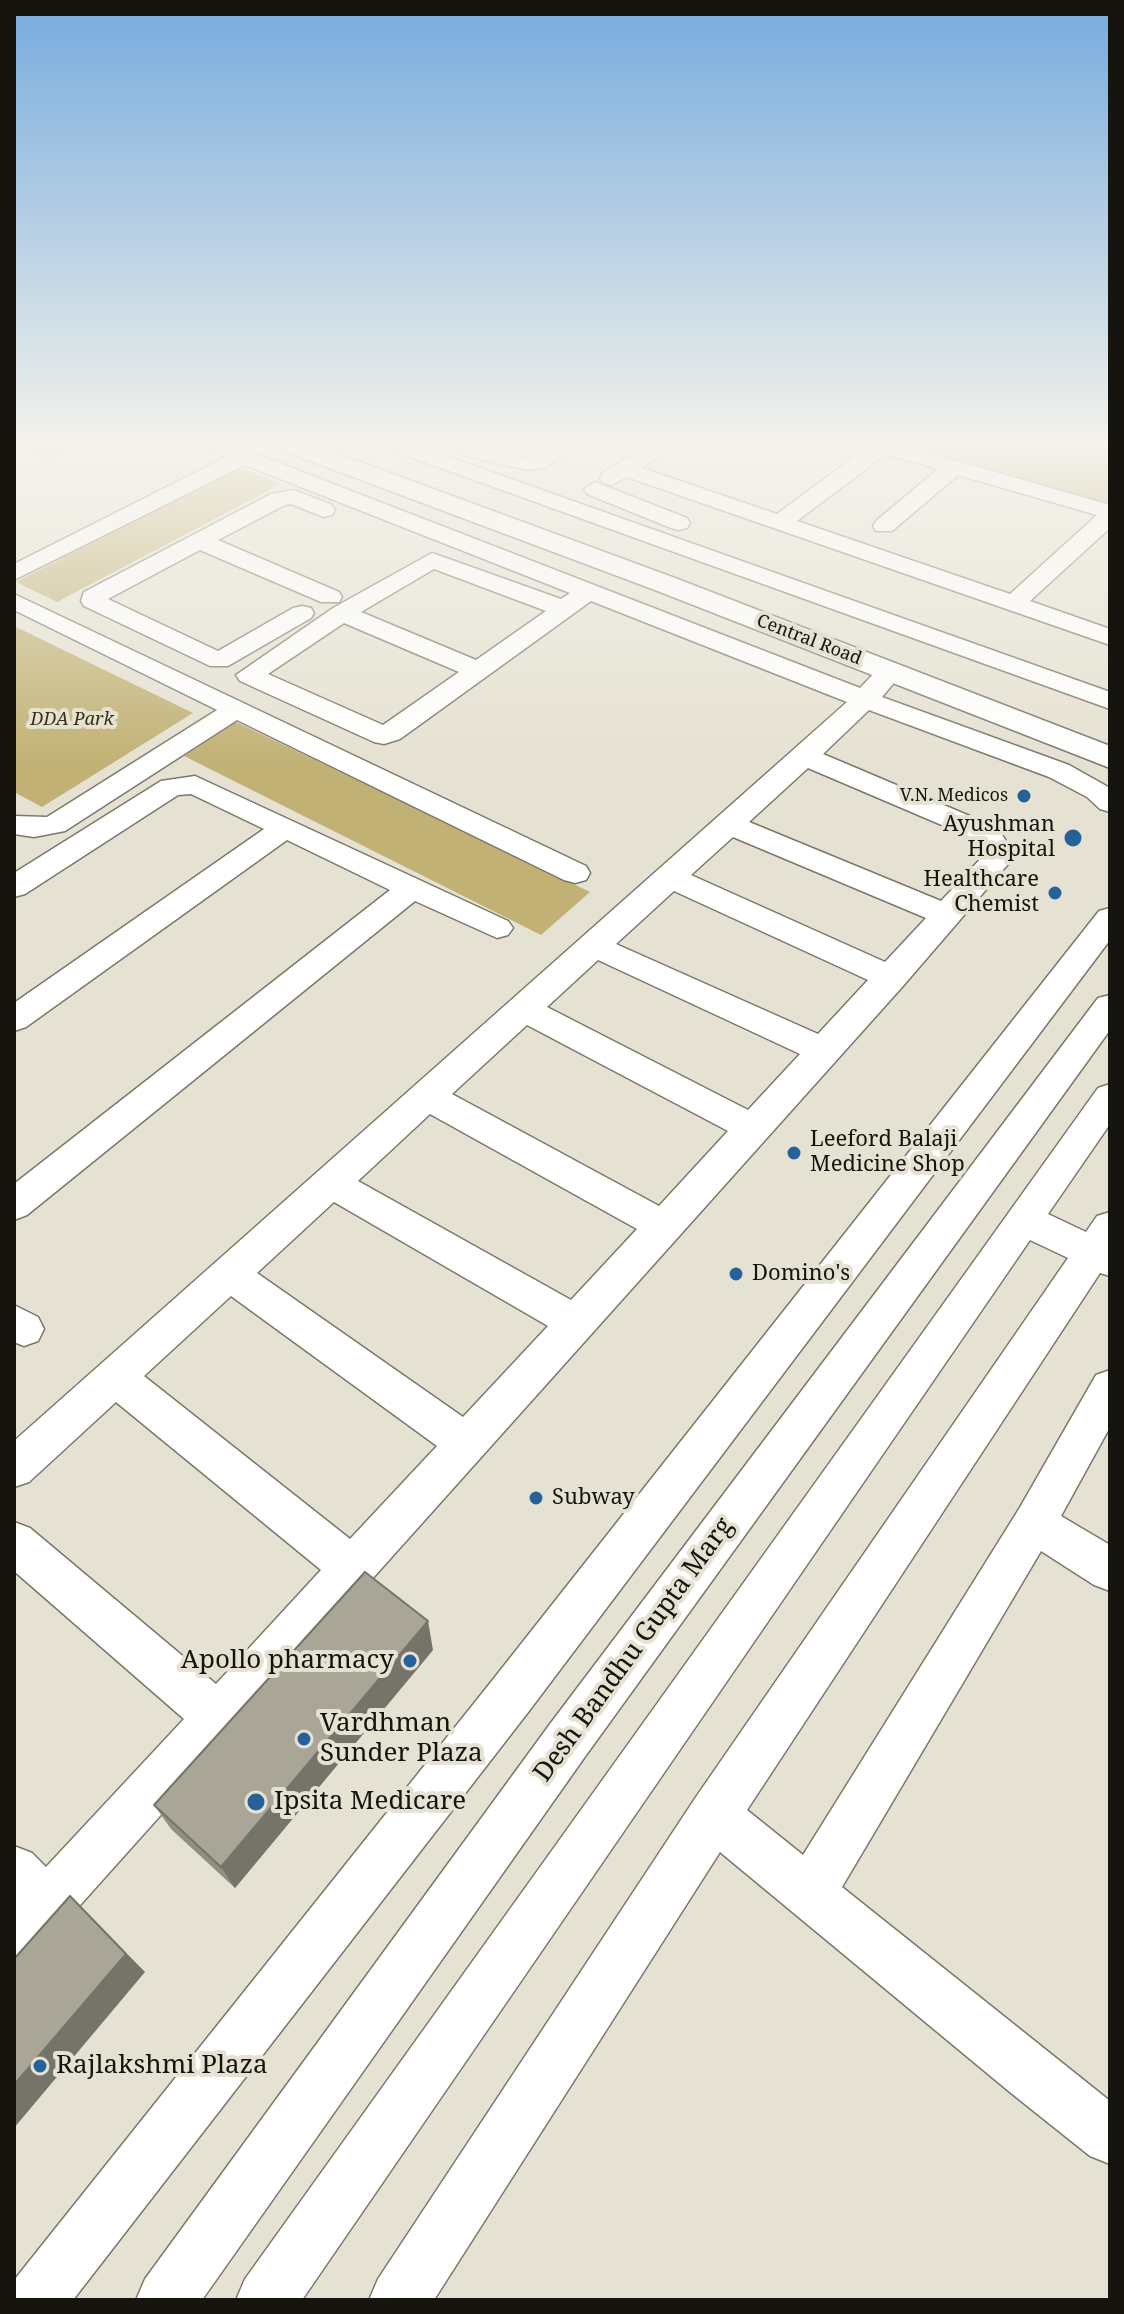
<!DOCTYPE html>
<html>
<head>
<meta charset="utf-8">
<style>
	body { margin:0 }
	#map { position:relative; width:1124px; height:2314px; overflow:hidden; background:#e6e2d3; font-family:"Noto Serif",serif }
	canvas { display:block }
	.frame { position:absolute; inset:0; border:16px solid #16140f; pointer-events:none }
</style>
</head>
<body>
<div id="map">
<canvas width="1124" height="2314"></canvas>
<div class="frame"></div>
</div>
<script>
const context = document.querySelector('canvas').getContext('2d');
context.lineJoin = 'round';
function paint(path, color) { context.fillStyle = color; context.fill(path, 'evenodd'); }
const toPath = rows => new Path2D(rows.map(r => 'M' + r).join(''));
function stroke(path, color, width, dash) { context.strokeStyle = color; context.lineWidth = width; context.lineCap = dash ? 'butt' : 'round'; context.setLineDash(dash || []); context.stroke(path); }
function write(font, color, halo, rows, align = 'center') {
  context.font = font + ' "Noto Serif",serif'; context.lineWidth = 8; context.setLineDash([]); context.textBaseline = 'middle'; context.strokeStyle = halo; context.fillStyle = color; for (const [text, x, y, turn = 0] of rows) {
    context.save(); context.translate(x, y); context.rotate((+turn || 0) * Math.PI / 180); context.textAlign = isNaN(turn) ? turn : align; if (halo) context.strokeText(text, 0, 0); context.fillText(text, 0, 0); context.restore();
  }
}
const green = toPath([
	[14,442,86,442,49,459],
	[888,442,1110,442,1110,509],
	[240,467,281,484,57,602,16,582],
	[14,626,193,713,42,807,14,792],
	[236,722,590,892,541,935,184,756]
]);
const minor = toPath([
	[195,442,225,442,860,688,881,666,899,666,903,672,882,697,1069,765,1110,788,1110,812,1100,809,1087,797,1049,777,869,710,823,754,998,828,1015,856,903,986,65,1922,32,1958,14,1966,14,1846,32,1853,46,1867,184,1719,14,1571,14,1522,30,1528,216,1684,321,1570,116,1402,29,1482,14,1487,14,1441,847,702,591,601,400,739,384,744,374,742,240,681,236,675,333,608,432,553,561,599,570,593,245,465,14,580,14,564,226,457,199,446,195,442],
	[434,569,546,611,476,660,361,612,434,569],
	[344,623,459,672,383,725,268,674,344,623],
	[808,768,977,840,984,855,941,901,749,822,808,768],
	[733,837,926,918,885,962,691,875,733,837],
	[674,891,868,980,818,1034,616,944,674,891],
	[598,960,800,1054,748,1110,547,1007,598,960],
	[527,1025,728,1131,659,1206,452,1094,527,1025],
	[430,1114,637,1229,571,1300,358,1181,430,1114],
	[334,1202,548,1326,463,1417,257,1273,334,1202],
	[231,1296,437,1446,350,1539,144,1376,231,1296],
	[376,442,407,442,1110,692,1110,709,380,446,376,442],
	[555,442,581,442,544,468,527,470,464,455,461,450,472,444,527,458,555,442],
	[653,442,678,442,642,468,777,514,866,448,857,442,891,442,1110,505,1110,528,1030,601,1110,629,1110,645,627,477,611,485,603,483,600,478,603,473,653,442],
	[886,454,938,469,876,521,873,526,876,531,892,531,958,475,1097,515,1010,594,797,521,886,454],
	[595,482,687,518,690,523,687,528,679,530,671,528,587,494,584,489,595,482],
	[294,490,332,505,335,510,332,515,324,517,291,504,285,505,218,540,339,592,342,597,339,602,321,602,200,550,108,599,218,651,293,608,302,606,311,608,314,613,311,618,228,666,210,666,84,606,81,601,84,592,271,494,294,490],
	[14,594,586,866,590,873,586,880,575,883,564,880,237,720,65,831,34,837,14,834,14,816,47,817,217,710,14,610,14,594],
	[195,776,508,921,513,928,508,935,497,938,415,901,27,1215,14,1220,14,1184,390,890,287,840,26,1027,14,1031,14,1003,264,829,191,794,178,795,25,894,14,897,14,873,161,781,195,776],
	[1110,908,1110,940,529,1711,73,2300,14,2300,15,2279,495,1677,1099,911,1110,908],
	[1110,995,1110,1030,584,1758,202,2300,136,2300,145,2279,550,1724,1098,998,1110,995],
	[1110,1084,1110,1124,1048,1214,1086,1232,1097,1216,1110,1212,1110,1276,1100,1273,747,1810,803,1855,1019,1509,1096,1375,1110,1370,1110,1427,1061,1516,1110,1545,1110,1591,1094,1585,1041,1551,842,1887,1110,2101,1110,2164,1090,2156,1011,2093,720,1852,434,2300,369,2300,378,2279,696,1797,1068,1258,1030,1240,302,2300,236,2300,245,2279,1098,1088,1110,1084],
	[14,1305,38,1317,44,1329,38,1341,24,1346,14,1342,14,1305]
]);
const major = toPath([
	[269,442,306,442,675,578,1110,746,1110,768,655,590,273,447,269,442]
]);
const wall = toPath([
	[433,1650,235,1888,171,1829,154,1805]
]);
const shadedWall = toPath([
	[428,1621,433,1650,235,1888,221,1867],
	[70,1896,145,1972,14,2128,14,2085]
]);
const building = toPath([
	[365,1572,428,1621,221,1867,154,1805,365,1572],
	[70,1896,126,1954,14,2085,14,1959,70,1896]
]);
const markers = [
	[1024,796,8,"#266299"],
	[1073,838,10,"#266299"],
	[1055,893,8,"#266299"],
	[794,1153,8,"#266299"],
	[736,1274,8,"#266299"],
	[536,1498,8,"#266299"],
	[410,1661,8,"#266299"],
	[304,1739,8,"#266299"],
	[256,1802,10,"#266299"],
	[40,2066,8,"#266299"]
];
const farStreetnames = [
	["Central Road",809,640,21]
];
const farParknames = [
	["DDA Park",72,720]
];
const farPoinames = [
	["V.N. Medicos",1008,796]
];
const poiNames = [
	["Ayushman",1055,825,"right"],
	["Hospital",1055,850,"right"],
	["Healthcare",1039,880,"right"],
	["Chemist",1039,905,"right"],
	["Leeford Balaji",810,1140],
	["Medicine Shop",810,1165],
	["Domino's",752,1274],
	["Subway",552,1498]
];
const nearStreetnames = [
	["Desh Bandhu Gupta Marg",634,1650,-54]
];
const nearPoinames = [
	["Apollo pharmacy",394,1661,"right"],
	["Vardhman",320,1724],
	["Sunder Plaza",320,1754],
	["Ipsita Medicare",274,1802],
	["Rajlakshmi Plaza",56,2066]
];
paint(green, '#c1b174');
stroke(minor, '#7b786a', 3);
stroke(major, '#7b786a', 3);
paint(minor, '#fff');
paint(major, '#fff');
paint(wall, '#918e82');
paint(shadedWall, '#76746a');
paint(building, '#a9a597');
stroke(building, '#76746a', 2);
const sky = context.createLinearGradient(0, 0, 0, 766);
sky.addColorStop(0, '#76abde');
sky.addColorStop(0.58, '#f4f2eb');
sky.addColorStop(1, '#f4f2eb00');
context.fillStyle = sky;
context.fillRect(0, 0, 1124, 766);
for (const [x, y, r, color] of markers) { const dot = new Path2D(); dot.arc(x, y, r, 0, 2 * Math.PI); context.fillStyle = color; context.fill(dot); stroke(dot, '#e6e2d3', 3); }
write('18px', '#16140f', '#e6e2d3', farStreetnames);
write('italic 18px', '#372f10', '#e6e2d3', farParknames);
write('18px', '#16140f', '#e6e2d3', farPoinames, 'right');
write('22px', '#16140f', '#e6e2d3', poiNames, 'left');
write('26px', '#16140f', '#e6e2d3', nearStreetnames);
write('26px', '#16140f', '#e6e2d3', nearPoinames, 'left');
</script>
</body>
</html>
